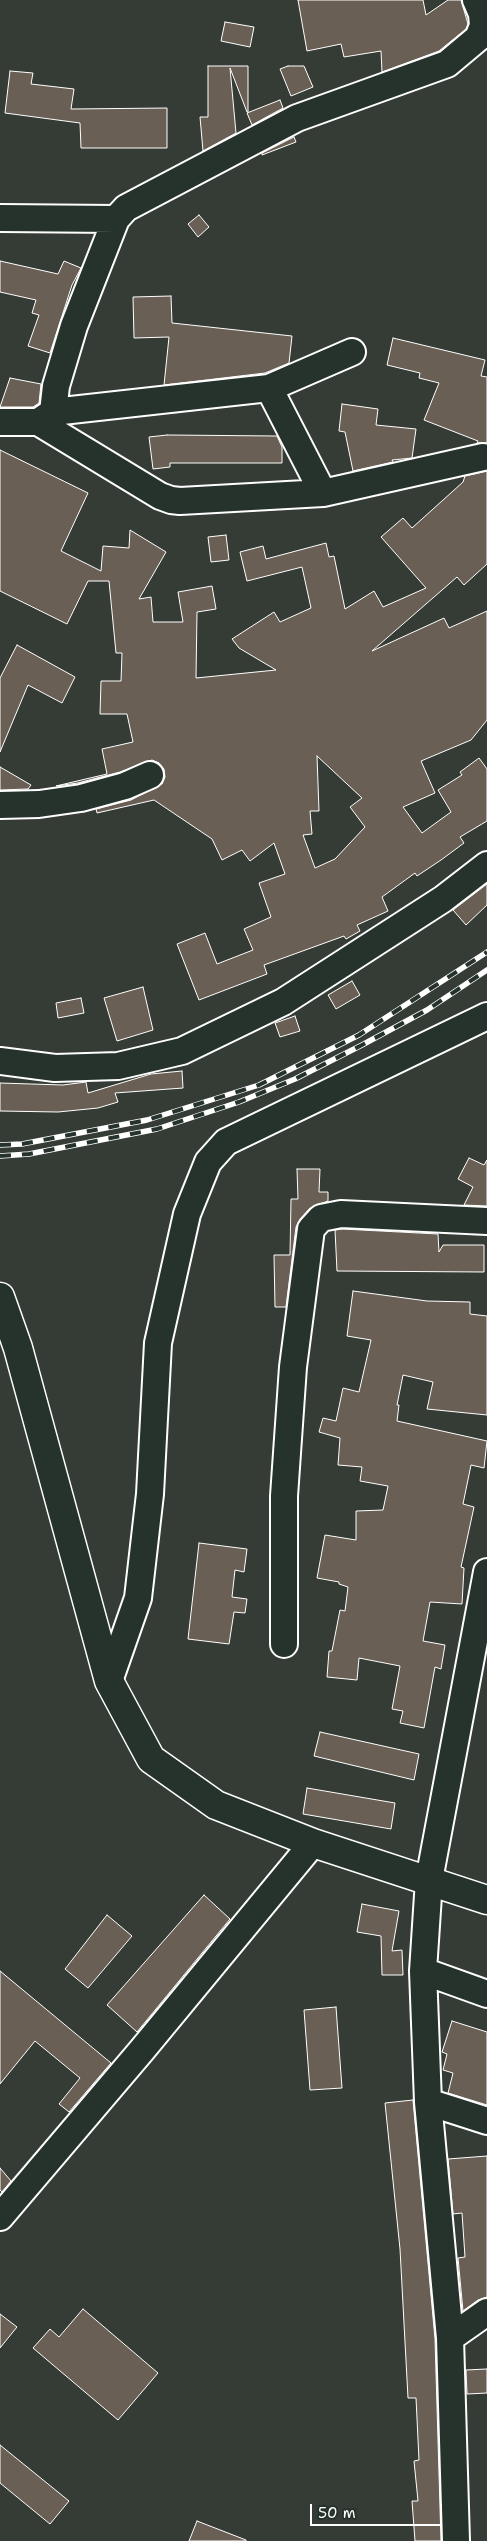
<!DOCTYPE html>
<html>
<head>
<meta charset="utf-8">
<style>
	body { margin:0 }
	#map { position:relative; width:487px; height:2541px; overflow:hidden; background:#343c35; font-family:"Shantell Sans",sans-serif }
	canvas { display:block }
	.scale { position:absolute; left:310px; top:2504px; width:132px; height:22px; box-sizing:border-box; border:2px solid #fff; border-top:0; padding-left:6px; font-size:15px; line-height:18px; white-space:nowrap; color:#fff; -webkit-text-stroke:4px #26332d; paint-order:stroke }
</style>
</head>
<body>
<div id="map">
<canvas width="487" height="2541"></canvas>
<div class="scale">50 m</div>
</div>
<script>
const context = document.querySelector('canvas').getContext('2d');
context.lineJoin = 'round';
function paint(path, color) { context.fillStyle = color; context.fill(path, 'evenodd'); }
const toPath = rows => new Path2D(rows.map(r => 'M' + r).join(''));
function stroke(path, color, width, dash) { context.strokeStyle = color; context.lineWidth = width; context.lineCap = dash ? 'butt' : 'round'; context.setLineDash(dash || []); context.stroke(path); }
const building = toPath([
	[298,0,423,0,426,15,448,0,461,0,468,24,466,29,439,51,382,72,381,51,344,57,341,44,307,51,298,0],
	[225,22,254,27,250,47,221,41,225,22],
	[208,66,248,66,248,112,247,112,230,68,236,133,203,151,200,117,208,117,208,66],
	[288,66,304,66,313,87,291,96,280,69,288,66],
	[10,71,33,73,31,84,74,89,71,109,167,108,167,148,81,148,80,123,5,113,10,71],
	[280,100,283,108,252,125,247,113,280,100],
	[294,137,296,142,262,155,262,153,294,137],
	[199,215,209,227,198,237,188,224,199,215],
	[0,261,58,274,64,261,81,268,72,285,50,353,28,346,39,315,32,313,36,300,0,292,0,261],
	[171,296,172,323,292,336,289,363,265,373,164,385,169,337,134,338,133,297,171,296],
	[393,338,485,360,481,376,487,377,487,443,477,443,478,441,424,420,439,383,419,378,420,373,387,365,393,338],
	[10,378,41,384,39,403,33,407,0,407,10,378],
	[342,404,378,409,376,425,416,429,412,458,392,460,393,462,353,471,345,432,339,431,342,404],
	[167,435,277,436,282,447,282,463,170,463,170,467,153,469,149,437,167,435],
	[0,450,88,493,61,551,101,571,103,546,129,548,130,530,166,552,139,599,151,597,153,622,183,622,178,592,212,586,216,609,197,612,196,678,276,670,239,648,232,639,274,612,280,622,311,608,302,567,247,581,240,552,263,546,266,559,326,543,329,557,334,556,345,609,374,591,383,607,426,588,381,537,403,518,412,528,463,482,465,476,487,471,487,564,464,585,457,577,372,651,444,618,449,628,487,611,487,720,471,740,421,761,435,793,403,807,422,833,451,812,438,790,462,775,460,772,479,758,487,769,487,821,460,837,464,843,441,860,417,876,415,873,382,897,388,911,357,925,360,931,346,939,344,936,264,965,267,974,199,1000,177,944,205,933,217,964,253,950,244,929,271,917,259,883,285,874,274,843,250,861,242,850,222,860,212,839,154,800,97,813,96,809,131,800,162,784,165,777,164,769,159,763,152,760,120,772,78,783,56,786,107,774,102,749,133,742,127,714,100,714,101,681,121,681,122,653,116,653,109,581,88,581,67,624,0,591,0,450],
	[317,756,362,798,350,807,365,827,335,859,315,868,303,835,312,834,310,811,319,811,317,756],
	[226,535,229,560,211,562,208,537,226,535],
	[17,645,75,677,62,703,28,685,0,752,0,678,17,645],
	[0,767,31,785,28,789,0,790,0,767],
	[487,884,487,905,466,925,453,910,487,884],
	[352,981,360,995,336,1009,328,995,352,981],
	[143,987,153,1030,117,1041,104,998,143,987],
	[81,998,84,1013,58,1018,56,1003,81,998],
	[295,1016,300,1031,280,1037,275,1023,295,1016],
	[182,1071,183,1088,115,1093,118,1102,98,1108,58,1112,0,1111,0,1083,63,1085,86,1082,88,1093,151,1074,182,1071],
	[469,1158,484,1165,487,1160,487,1206,464,1205,473,1187,458,1179,469,1158],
	[297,1169,320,1169,319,1192,328,1192,328,1201,310,1208,300,1219,296,1227,286,1307,275,1307,274,1255,290,1255,291,1199,298,1199,297,1169],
	[342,1229,438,1234,439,1252,443,1245,484,1245,484,1272,337,1271,335,1230,342,1229],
	[353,1291,427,1301,470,1302,470,1314,487,1316,487,1415,427,1409,433,1382,403,1375,397,1405,399,1405,397,1421,487,1441,484,1468,471,1465,463,1504,474,1507,461,1567,464,1568,462,1604,430,1602,423,1641,445,1645,441,1669,435,1667,424,1728,400,1723,403,1711,392,1709,400,1666,359,1658,357,1680,327,1677,329,1651,332,1651,340,1610,345,1611,348,1587,339,1584,339,1582,317,1578,325,1535,356,1540,356,1511,383,1510,388,1486,360,1481,362,1467,338,1465,340,1438,319,1432,323,1418,336,1421,343,1388,359,1392,371,1340,347,1336,353,1291],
	[199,1543,247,1549,244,1572,235,1570,232,1597,247,1599,245,1613,234,1612,229,1644,188,1639,199,1543],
	[320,1732,419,1754,414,1780,314,1756,320,1732],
	[307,1788,395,1803,391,1829,303,1814,307,1788],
	[204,1895,230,1919,137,2032,107,2005,204,1895],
	[362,1904,399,1911,392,1951,402,1950,403,1975,382,1975,381,1936,357,1932,362,1904],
	[107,1915,132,1936,88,1988,65,1969,107,1915],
	[0,1971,111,2063,69,2112,59,2104,80,2078,35,2041,0,2084,0,1971],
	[336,2007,342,2088,310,2090,304,2010,336,2007],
	[452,2021,487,2032,487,2105,448,2093,453,2073,443,2070,447,2054,442,2052,452,2021],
	[413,2100,435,2339,441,2541,415,2541,412,2501,418,2501,414,2461,419,2460,416,2398,408,2398,400,2249,385,2103,413,2100],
	[487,2156,487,2297,478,2300,463,2311,458,2258,465,2257,462,2213,453,2214,448,2159,487,2156],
	[0,2168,11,2181,2,2192,0,2190,0,2168],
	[83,2309,158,2373,118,2420,33,2348,50,2329,59,2337,83,2309],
	[0,2314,17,2327,0,2348,0,2314],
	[487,2369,487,2393,467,2394,466,2370,487,2369],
	[0,2445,69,2501,50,2524,0,2483,0,2445],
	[197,2521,246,2540,246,2541,189,2541,197,2521]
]);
const minor = toPath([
	[0,218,116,219],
	[269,388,323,493,483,457],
	[53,412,269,388,352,352],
	[0,422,38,422,53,412,56,386,74,326,116,219,126,208,297,118,447,64,478,38,483,26,482,14,476,0],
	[38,422,160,496,171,500,180,501,323,493],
	[0,805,39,804,81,798,125,786,150,775],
	[0,1061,55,1068,118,1066,182,1051,283,1002,443,899,487,865],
	[284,1644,284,1496,293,1367,311,1229,321,1218,341,1214,487,1221],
	[109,1681,138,1598,150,1494,158,1343,187,1214,208,1162,226,1142,487,1016],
	[423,1971,487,1994],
	[428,2102,487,2121],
	[0,2217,142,2050,313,1843],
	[450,2338,487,2312],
	[456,2541,450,2338,428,2102,423,1971,429,1880,487,1572]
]);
const major = toPath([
	[0,1297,18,1348,109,1681,151,1759,216,1805,313,1843,487,1900]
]);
const rail = toPath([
	[0,1145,22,1144,147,1120,259,1085,359,1035,487,952],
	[0,1156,29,1154,157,1129,239,1102,295,1079,362,1045,427,1010,487,970]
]);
paint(building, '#6a5f54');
stroke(building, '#fff', 1);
stroke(minor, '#fff', 30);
stroke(major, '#fff', 31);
stroke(minor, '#26332d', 26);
stroke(major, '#26332d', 28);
stroke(rail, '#fff', 5.5);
stroke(rail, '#26332d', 4, [11]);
</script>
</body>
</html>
